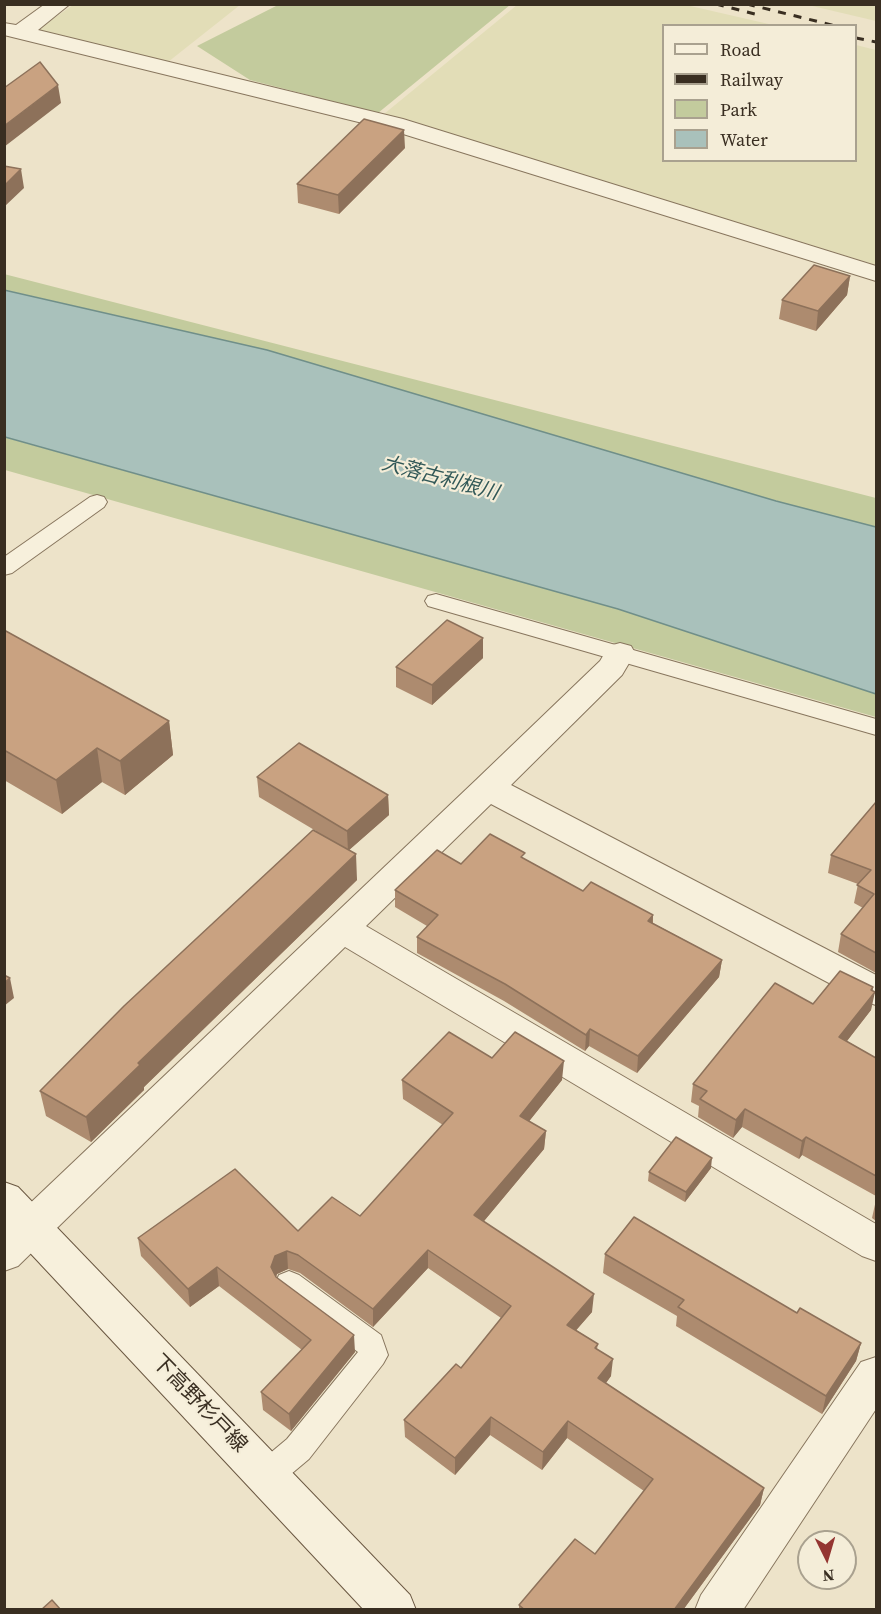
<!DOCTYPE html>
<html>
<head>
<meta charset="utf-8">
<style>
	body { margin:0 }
	#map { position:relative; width:881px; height:1614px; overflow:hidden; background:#ede3c9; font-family:"Source Serif 4",serif }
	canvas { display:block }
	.frame { position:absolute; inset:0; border:6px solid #392e21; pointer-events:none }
	.legend { position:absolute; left:662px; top:24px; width:195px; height:138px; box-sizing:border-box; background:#f4edd8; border:2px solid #a9a18f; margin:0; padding:8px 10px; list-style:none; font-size:18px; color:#392e21 }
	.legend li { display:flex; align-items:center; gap:12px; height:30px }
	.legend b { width:30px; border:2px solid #a9a18f }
	.north { position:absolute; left:797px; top:1530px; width:60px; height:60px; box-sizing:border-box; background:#f4edd8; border:2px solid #a9a18f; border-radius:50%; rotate:175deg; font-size:16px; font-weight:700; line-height:24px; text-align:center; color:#392e21 }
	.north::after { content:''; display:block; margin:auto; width:21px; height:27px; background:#943531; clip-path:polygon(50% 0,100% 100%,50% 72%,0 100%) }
</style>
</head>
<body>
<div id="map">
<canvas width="881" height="1614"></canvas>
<div class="frame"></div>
<ul class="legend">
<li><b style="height:8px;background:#f7f0dc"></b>Road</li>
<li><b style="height:8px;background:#392e21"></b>Railway</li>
<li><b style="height:16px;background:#c3cb9d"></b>Park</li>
<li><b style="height:16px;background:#a9c1bb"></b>Water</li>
</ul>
<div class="north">N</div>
</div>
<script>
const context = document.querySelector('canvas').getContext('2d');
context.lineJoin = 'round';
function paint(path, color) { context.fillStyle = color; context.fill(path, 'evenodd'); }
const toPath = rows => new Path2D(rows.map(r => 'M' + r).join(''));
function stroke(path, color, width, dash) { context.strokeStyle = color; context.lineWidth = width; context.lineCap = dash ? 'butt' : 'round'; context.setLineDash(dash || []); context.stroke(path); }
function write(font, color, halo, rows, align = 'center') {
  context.font = font + ' "Source Serif 4","Noto Sans JP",serif'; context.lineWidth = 4.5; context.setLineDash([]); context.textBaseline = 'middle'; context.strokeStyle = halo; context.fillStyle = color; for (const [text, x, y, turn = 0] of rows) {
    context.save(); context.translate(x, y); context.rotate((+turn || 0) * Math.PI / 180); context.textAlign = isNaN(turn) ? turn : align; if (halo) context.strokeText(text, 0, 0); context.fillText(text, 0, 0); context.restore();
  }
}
const farmland = toPath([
	[73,5,240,5,168,62,37,30],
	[517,5,686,5,773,25,664,26,664,160,856,160,856,45,876,50,876,265,384,114],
	[808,5,876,5,876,21]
]);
const green = toPath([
	[278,5,278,4,510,5,378,113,250,80,197,46],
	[4,274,876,498,876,527,776,501,267,350,5,290],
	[4,437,618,609,876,694,876,717,5,470]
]);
const water = toPath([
	[4,290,267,350,776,501,876,527,876,694,618,609,5,437,4,290]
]);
const service = toPath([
	[97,495,104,497,107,502,104,507,12,573,4,575,4,557,90,497,97,495],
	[436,594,876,719,876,735,428,606,425,601,428,596,436,594],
	[289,1271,299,1275,381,1335,388,1355,383,1364,309,1459,278,1485,267,1489,256,1485,252,1475,256,1465,287,1439,358,1352,279,1293,275,1284,279,1275,289,1271]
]);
const minor = toPath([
	[45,4,70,4,38,30,403,119,876,266,876,281,387,129,4,35,4,23,16,25,45,4],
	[620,643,631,646,635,653,622,675,511,785,876,975,876,1005,863,1001,491,804,366,926,876,1224,876,1261,862,1256,345,947,18,1266,4,1271,4,1228,476,780,600,661,609,646,620,643],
	[876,1357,876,1409,743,1610,695,1610,701,1595,861,1362,876,1357]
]);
const secondary = toPath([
	[4,1182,18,1187,410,1595,416,1610,364,1610,4,1225,4,1182]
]);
const rail = toPath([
	[716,4,755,14],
	[747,4,836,26],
	[856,38,876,42]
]);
const wall = toPath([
	[405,148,339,214,298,203,297,184],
	[850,276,847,295,816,331,779,319,782,300],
	[4,630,169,721,173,755,125,795,102,782,62,814,4,780],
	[483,638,483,658,432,705,396,687,396,667],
	[257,777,388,795,389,815,349,850,357,880,144,1087,144,1090,91,1142,46,1116,40,1091,316,831,259,797],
	[876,802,876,973,838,952,841,934,863,908,854,903,858,884,828,873,831,855],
	[525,859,583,891,653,915,653,923,722,960,719,977,637,1073,589,1046,585,1051,504,1001,417,953,417,937,427,926,395,907,395,890,461,864],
	[873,987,871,1010,847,1041,876,1058,876,1196,802,1155,799,1159,742,1127,733,1138,698,1117,699,1106,691,1102,693,1084,813,1004],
	[492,1058,562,1080,529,1121,546,1131,544,1149,484,1221,592,1312,576,1330,598,1344,597,1349,611,1376,606,1383,764,1488,760,1505,683,1610,519,1610,519,1605,595,1554,644,1491,567,1438,542,1470,490,1435,455,1475,405,1437,404,1420,461,1368,501,1318,428,1268,373,1327,300,1273,288,1269,277,1274,276,1277,355,1352,291,1431,263,1410,261,1392,302,1350,219,1286,190,1307,141,1256,138,1238,298,1231,360,1216,443,1125,403,1099,402,1080],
	[711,1168,685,1202,648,1181,649,1172],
	[876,1200,876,1221,872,1218],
	[605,1254,797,1313,861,1343,856,1361,822,1414,676,1326,677,1316,603,1273]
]);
const shadedWall = toPath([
	[58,85,61,103,4,147,4,126],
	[404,130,405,148,339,214,338,195],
	[21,169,24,188,4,207,4,186],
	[850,276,847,295,816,331,818,311],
	[483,638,483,658,432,705,432,685],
	[169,721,173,755,125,795,120,761],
	[97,748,102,782,62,814,56,780],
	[388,795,389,815,348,851,347,831],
	[356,854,357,880,144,1087,144,1090,91,1142,86,1117,138,1063],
	[653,915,652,932,648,921],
	[722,960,719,977,637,1073,638,1056],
	[10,978,14,998,4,1006,4,983],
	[873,987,871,997,875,992,871,1010,836,1055,839,1037],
	[590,1029,589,1046,585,1051,586,1035],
	[564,1061,562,1080,519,1134,520,1116],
	[745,1109,742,1127,733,1138,736,1120],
	[546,1131,544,1149,474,1233,474,1215],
	[806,1137,802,1155,799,1159,802,1141],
	[712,1158,711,1168,685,1202,686,1192],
	[428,1250,428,1268,373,1327,373,1309],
	[287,1251,288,1269,277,1274,273,1285,271,1267,275,1256],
	[217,1267,219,1286,190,1307,188,1289],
	[594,1294,592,1312,566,1342,567,1325],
	[354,1335,355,1352,291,1431,289,1414],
	[861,1343,856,1361,822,1414,826,1396],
	[613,1359,611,1376,597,1395,598,1378],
	[491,1417,490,1435,455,1475,455,1458],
	[568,1421,567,1438,542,1470,543,1452],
	[764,1488,760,1505,683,1610,674,1610]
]);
const building = toPath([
	[40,62,58,85,4,126,4,88,40,62],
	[364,119,404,130,338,195,297,184,364,119],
	[4,166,21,169,4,186,4,166],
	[814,265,850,276,818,311,782,300,814,265],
	[447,620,483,638,432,685,396,667,447,620],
	[4,630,169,721,120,761,97,748,56,780,4,750,4,630],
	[299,743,388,795,347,831,257,777,299,743],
	[876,802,876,953,841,934,874,894,857,885,871,870,831,855,876,802],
	[313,830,356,854,138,1063,140,1065,86,1117,40,1091,124,1006,313,830],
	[490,834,525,853,521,857,583,891,591,882,653,915,648,921,722,960,638,1056,590,1029,586,1035,505,984,417,937,438,915,395,890,437,850,461,864,490,834],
	[840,971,873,987,871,990,875,992,839,1037,876,1058,876,1176,806,1137,802,1141,745,1109,736,1120,700,1099,707,1091,693,1084,775,983,813,1004,840,971],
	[4,975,10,978,4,983,4,975],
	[449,1032,492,1058,515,1032,564,1061,520,1116,546,1131,474,1215,594,1294,567,1325,598,1344,595,1348,613,1359,598,1378,764,1488,674,1610,525,1610,519,1605,575,1539,595,1554,653,1479,568,1421,543,1452,491,1417,455,1458,404,1420,456,1364,461,1368,511,1306,428,1250,373,1309,298,1255,287,1251,275,1256,271,1267,276,1277,354,1335,289,1414,261,1392,311,1340,217,1267,188,1289,138,1238,235,1169,298,1231,332,1197,360,1216,453,1113,402,1080,449,1032],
	[676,1137,712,1158,686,1192,649,1172,676,1137],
	[634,1217,797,1313,800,1308,861,1343,826,1396,678,1307,684,1300,605,1254,634,1217],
	[52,1600,61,1610,41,1610,52,1600]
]);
const waterNames = [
	["大落古利根川",440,479,15]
];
const nearStreetnames = [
	["下高野杉戸線",199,1404,46]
];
paint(farmland, '#e2ddb7');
paint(green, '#c3cb9d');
paint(water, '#a9c1bb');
stroke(water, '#708f89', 1.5);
stroke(service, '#88765e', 2);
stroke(minor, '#88765e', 2);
stroke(secondary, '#6a5741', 2);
paint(service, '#f7f0dc');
paint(minor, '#f7f0dc');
paint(secondary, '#f7f0dc');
stroke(rail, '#392e21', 3, [8, 8]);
paint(wall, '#ad8b6f');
paint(shadedWall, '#8d715a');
paint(building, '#c9a281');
stroke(building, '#8d715a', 1.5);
write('italic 20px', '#315857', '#f4edd8', waterNames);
write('21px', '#392e21', '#f4edd8', nearStreetnames);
</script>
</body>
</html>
